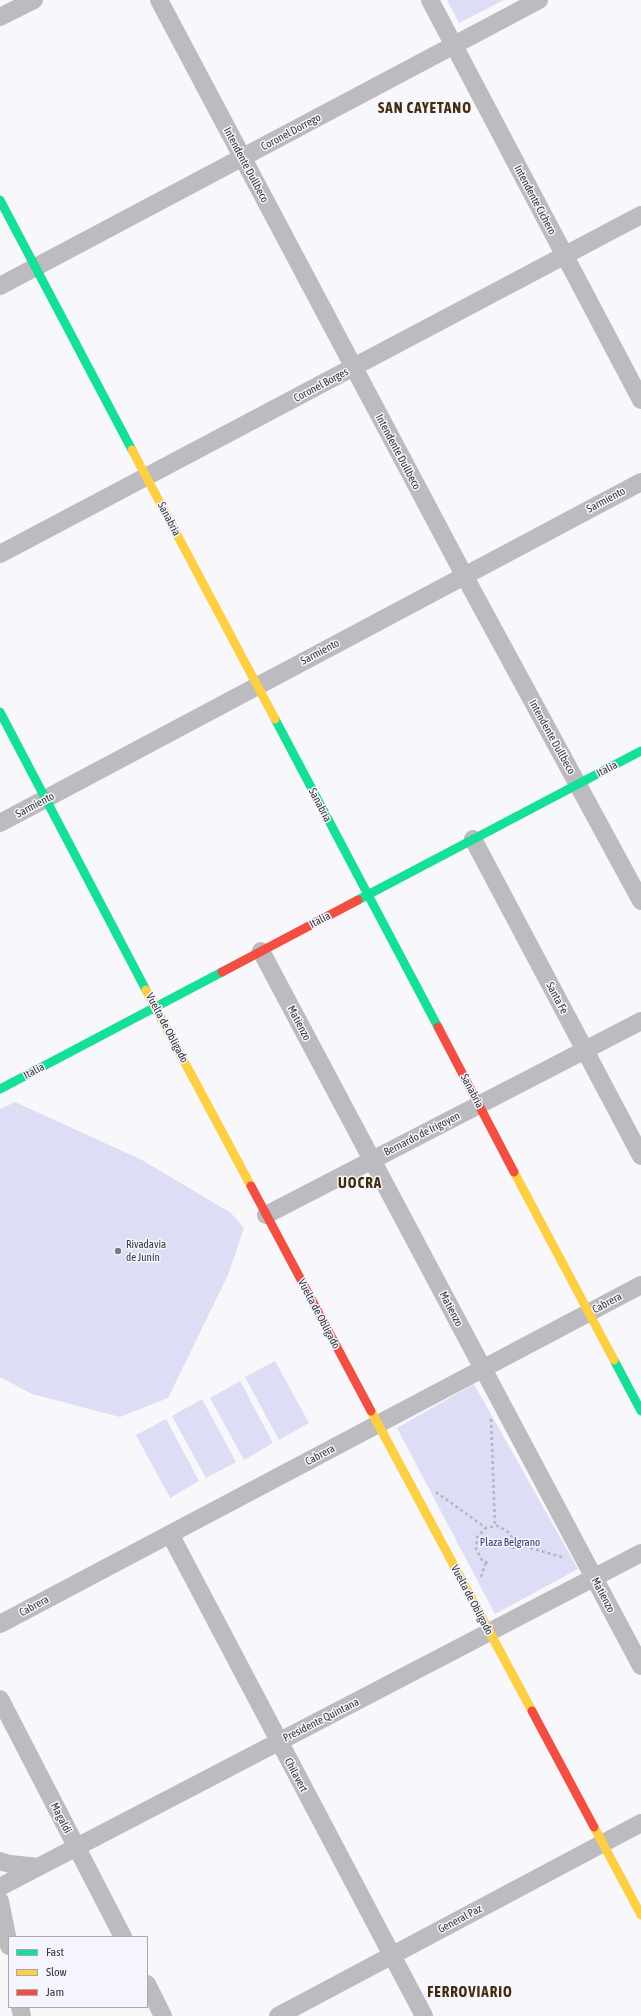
<!DOCTYPE html>
<html>
<head>
<meta charset="utf-8">
<style>
	body { margin:0 }
	#map { position:relative; width:641px; height:2016px; overflow:hidden; background:#f7f7fc; font-family:"Asap Condensed",sans-serif }
	canvas { display:block }
	.legend { position:absolute; left:8px; top:1936px; width:140px; height:72px; box-sizing:border-box; background:#f4f5ff; border:1px solid #a9a9b1; margin:0; padding:5px 7px; list-style:none; font-size:12px; color:#38383c }
	.legend li { display:flex; align-items:center; gap:8px; height:20px }
	.legend b { width:20px; border:1px solid #a9a9b1 }
</style>
</head>
<body>
<div id="map">
<canvas width="641" height="2016"></canvas>
<ul class="legend">
<li><b style="height:5px;background:#16e098"></b>Fast</li>
<li><b style="height:5px;background:#ffcf43"></b>Slow</li>
<li><b style="height:5px;background:#f24e42"></b>Jam</li>
</ul>
</div>
<script>
const context = document.querySelector('canvas').getContext('2d');
context.lineJoin = 'round';
function paint(path, color) { context.fillStyle = color; context.fill(path, 'evenodd'); }
const toPath = rows => new Path2D(rows.map(r => 'M' + r).join(''));
function stroke(path, color, width, dash) { context.strokeStyle = color; context.lineWidth = width; context.lineCap = dash ? 'butt' : 'round'; context.setLineDash(dash || []); context.stroke(path); }
function write(font, color, halo, rows, align = 'center') {
  context.font = font + ' "Asap Condensed",sans-serif'; context.lineWidth = 3; context.setLineDash([]); context.textBaseline = 'middle'; context.strokeStyle = halo; context.fillStyle = color; for (const [text, x, y, turn = 0] of rows) {
    context.save(); context.translate(x, y); context.rotate((+turn || 0) * Math.PI / 180); context.textAlign = isNaN(turn) ? turn : align; if (halo) context.strokeText(text, 0, 0); context.fillText(text, 0, 0); context.restore();
  }
}
const green = toPath([
	[447,0,504,0,459,23],
	[15,1102,142,1160,231,1213,244,1228,228,1275,168,1398,120,1417,32,1394,0,1377,0,1109],
	[275,1361,309,1423,279,1440,245,1377],
	[240,1381,273,1443,244,1460,210,1398],
	[474,1384,578,1569,495,1614,397,1428],
	[202,1399,236,1462,206,1478,172,1416],
	[166,1419,199,1481,170,1498,136,1435]
]);
const path = toPath([
	[491,1419,495,1526],
	[436,1492,486,1528],
	[513,1543,565,1558],
	[488,1563,482,1560,476,1549,477,1537,486,1528,498,1526,508,1532,512,1537,513,1549],
	[481,1577,486,1562]
]);
const street = toPath([
	[159,0,464,575,641,901],
	[430,0,641,400],
	[0,17,34,0],
	[0,286,539,0],
	[0,554,641,215],
	[0,823,641,482],
	[473,839,641,1156],
	[261,951,641,1666],
	[266,1215,641,1021],
	[170,1534,424,2016],
	[0,1624,641,1285],
	[0,1699,123,1937],
	[0,1861,10,1864,39,1867],
	[0,1887,641,1553],
	[0,1901,9,1946],
	[147,1984,163,2016],
	[20,2007,22,2016],
	[278,2016,641,1823]
]);
const fast = toPath([
	[0,200,132,450],
	[0,712,146,990],
	[275,719,438,1027],
	[358,900,641,751],
	[0,1089,222,972],
	[614,1360,641,1411]
]);
const slow = toPath([
	[132,450,275,719],
	[146,990,251,1186],
	[514,1172,614,1360],
	[371,1411,532,1711],
	[594,1827,641,1915]
]);
const jam = toPath([
	[222,972,358,900],
	[438,1027,514,1172],
	[251,1186,371,1411],
	[532,1711,594,1827]
]);
const markers = [
	[118,1251,4,"#7b7b7f"]
];
const streetNames = [
	["Coronel Dorrego",291,132,-28],
	["Intendente Dullbeco",246,165,62],
	["Intendente Cichero",535,200,62],
	["Coronel Borges",321,385,-28],
	["Intendente Dullbeco",398,452,62],
	["Sarmiento",606,500,-28],
	["Sanabria",169,519,62],
	["Sarmiento",320,652,-28],
	["Intendente Dullbeco",552,737,61],
	["Italia",607,769,-28],
	["Sarmiento",35,805,-28],
	["Sanabria",320,805,62],
	["Italia",320,920,-28],
	["Santa Fe",557,998,62],
	["Matienzo",299,1023,62],
	["Vuelta de Obligado",167,1028,62],
	["Italia",34,1071,-28],
	["Sanabria",472,1091,62],
	["Bernardo de Irigoyen",422,1134,-27],
	["Cabrera",607,1303,-28],
	["Matienzo",451,1309,62],
	["Vuelta de Obligado",319,1314,62],
	["Cabrera",320,1455,-28],
	["Matienzo",603,1595,62],
	["Vuelta de Obligado",472,1600,62],
	["Cabrera",34,1606,-28],
	["Presidente Quintana",321,1720,-27],
	["Chilavert",296,1775,62],
	["Magaldi",61,1818,63],
	["General Paz",460,1919,-28]
];
const poiNames = [
	["Rivadavia",126,1245],
	["de Junín",126,1258]
];
const parkNames = [
	["Plaza Belgrano",510,1543]
];
const districtNames = [
	["SAN CAYETANO",425,108],
	["UOCRA",360,1183],
	["FERROVIARIO",470,1992]
];
paint(green, '#ddddf5');
stroke(path, '#b6b6bb', 2.5, [3, 3]);
stroke(street, '#bbbbc0', 18);
stroke(fast, '#16e098', 9);
stroke(slow, '#ffcf43', 9);
stroke(jam, '#f24e42', 9);
for (const [x, y, r, color] of markers) { const dot = new Path2D(); dot.arc(x, y, r, 0, 2 * Math.PI); context.fillStyle = color; context.fill(dot); stroke(dot, '#f4f5ff', 1.5); }
write('11px', '#38383c', '#f4f5ff', streetNames);
write('11px', '#38383c', '#f4f5ff', poiNames, 'left');
write('11px', '#39366b', '#f4f5ff', parkNames);
context.letterSpacing = '1px';
write('bold 15px', '#432c07', '#f4f5ff', districtNames);
context.letterSpacing = '0px';
</script>
</body>
</html>
